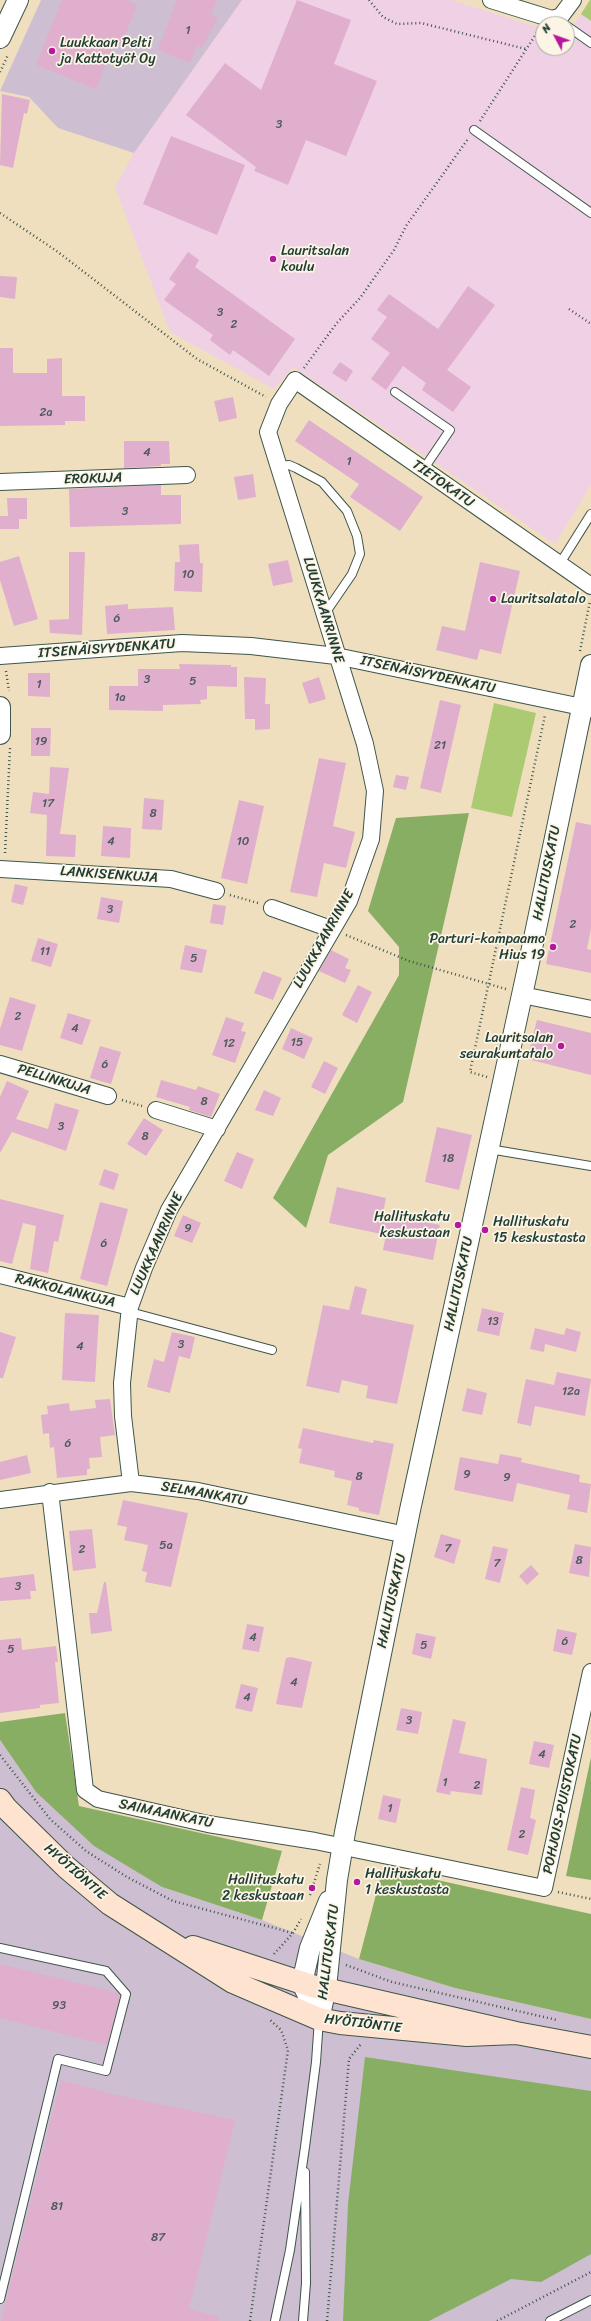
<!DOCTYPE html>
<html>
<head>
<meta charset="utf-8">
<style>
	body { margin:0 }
	#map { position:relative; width:591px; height:2321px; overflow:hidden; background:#f0dfbf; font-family:Sriracha,sans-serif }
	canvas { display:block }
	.north { position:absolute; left:535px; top:16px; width:40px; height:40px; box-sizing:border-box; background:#fcf5e5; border:1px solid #a4ab9e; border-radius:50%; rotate:311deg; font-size:11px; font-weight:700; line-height:16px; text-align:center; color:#1f3d34 }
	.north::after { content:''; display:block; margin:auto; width:14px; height:18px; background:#b5179e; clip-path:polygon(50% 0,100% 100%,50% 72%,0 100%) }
</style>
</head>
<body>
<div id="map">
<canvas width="591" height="2321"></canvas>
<div class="north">N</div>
</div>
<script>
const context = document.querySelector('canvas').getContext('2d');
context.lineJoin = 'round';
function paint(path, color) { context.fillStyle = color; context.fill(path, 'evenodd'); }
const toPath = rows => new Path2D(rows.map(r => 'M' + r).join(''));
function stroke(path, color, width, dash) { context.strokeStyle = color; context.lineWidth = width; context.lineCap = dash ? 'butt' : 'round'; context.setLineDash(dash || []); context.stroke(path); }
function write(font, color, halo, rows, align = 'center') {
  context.font = font + ' Sriracha,sans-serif'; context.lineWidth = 3.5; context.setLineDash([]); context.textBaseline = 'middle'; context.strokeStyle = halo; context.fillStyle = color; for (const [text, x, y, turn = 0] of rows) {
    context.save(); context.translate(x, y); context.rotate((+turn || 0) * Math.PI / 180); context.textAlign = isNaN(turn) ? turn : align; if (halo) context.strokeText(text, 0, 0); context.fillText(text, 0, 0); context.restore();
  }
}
const built = toPath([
	[242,0,452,0,543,29,543,48,567,48,567,33,591,0,591,485,555,544,293,367,274,389,170,332,115,187,134,153]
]);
const industrial = toPath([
	[41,0,242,0,134,153,58,128,29,97,0,91],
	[0,1740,36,1792,162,1887,262,1920,359,1959,455,1988,591,2019,591,2321,0,2321]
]);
const green = toPath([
	[590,0,591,0,591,21,581,14],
	[494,703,536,713,512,817,471,808]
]);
const forest = toPath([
	[469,813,403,1102,328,1155,306,1228,273,1198,399,975,399,947,368,911,396,818],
	[65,1713,79,1806,282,1851,262,1920,162,1887,94,1846,36,1792,0,1740,0,1722],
	[591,1757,591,1880,566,1876],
	[383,1868,591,1914,591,2019,455,1988,359,1959],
	[365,2057,591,2091,591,2254,541,2282,511,2279,429,2321,343,2321,348,2204]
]);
const building = toPath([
	[62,0,126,0,137,5,122,43,115,41,96,89,36,65],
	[177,0,217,0,211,15,218,18,202,48,197,45,190,63,158,50],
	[297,0,351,20,334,64,377,81,346,156,306,140,288,185,254,171,256,167,186,115,225,63,261,90],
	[2,94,30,100,27,114,24,113,13,168,0,165],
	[171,136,245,165,217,235,143,204],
	[188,252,199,260,195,267,295,339,269,376,233,350,230,355,210,340,213,335,164,300,176,284,169,279],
	[0,276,17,277,15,299,0,297],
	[468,286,495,305,447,370,471,387,453,412,422,390,426,383,403,366,386,390,371,379,390,353,371,339,387,317,377,310,389,294,438,329],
	[0,348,13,348,13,373,47,373,47,359,62,358,62,396,85,396,85,421,65,421,65,425,0,426],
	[340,362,353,371,346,382,332,373],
	[233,397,237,418,219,422,214,401],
	[309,420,423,497,400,531,350,497,359,484,295,441],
	[124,441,169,441,170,464,161,464,161,466,124,468],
	[253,474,256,497,238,500,234,477],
	[161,485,161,495,181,495,181,524,70,527,69,489],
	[7,498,27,498,27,519,19,519,19,529,0,529,0,516,8,516],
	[199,544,200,563,203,563,202,592,174,591,175,562,180,562,179,545],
	[69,552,85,552,82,635,50,633,49,620,69,619],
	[19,556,38,619,14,626,0,580,0,562],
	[288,560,293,582,273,586,268,564],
	[480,562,520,571,501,654,480,649,477,660,436,650,442,626,465,631],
	[128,604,128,609,173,607,175,630,107,634,105,606],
	[179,664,231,665,231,667,237,667,237,687,207,686,207,699,200,700,201,704,163,705,163,711,109,710,109,686,138,686,138,669,180,669],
	[28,673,50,673,50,697,28,696],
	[244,677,266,678,265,704,270,704,270,729,255,730,255,719,245,719],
	[319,677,326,699,309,704,302,683],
	[440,700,461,705,441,793,420,788],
	[31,728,51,728,50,756,31,756],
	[319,758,346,763,333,826,355,832,346,868,324,863,317,897,290,892],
	[50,767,69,768,60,834,76,835,75,857,46,856,47,815,30,813,33,792,49,794],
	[396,775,409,777,406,790,393,787],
	[144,798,164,800,162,830,142,829],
	[239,800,264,806,247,884,221,878],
	[576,822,591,825,591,929,587,949,591,950,591,973,546,964],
	[103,826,131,828,130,858,101,856],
	[15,884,28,887,23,905,11,902],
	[101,897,123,901,119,923,97,919],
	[213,904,226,906,223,925,210,923],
	[38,938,58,944,51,967,31,961],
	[185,945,207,950,202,973,180,969],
	[331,950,349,959,345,968,351,970,345,983,319,971],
	[263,971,282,978,273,1000,254,993],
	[358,985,372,992,357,1023,342,1015],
	[10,997,36,1005,22,1051,0,1045,0,1029],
	[68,1013,91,1020,82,1045,60,1038],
	[226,1017,244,1023,241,1031,246,1032,235,1063,212,1055],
	[537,1020,591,1033,591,1075,527,1059],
	[291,1028,313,1038,304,1059,282,1049],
	[100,1046,121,1052,111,1084,90,1078],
	[324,1061,338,1068,325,1094,311,1087],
	[161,1080,196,1090,198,1086,220,1094,211,1117,189,1110,190,1107,156,1097],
	[7,1081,29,1091,16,1119,48,1129,55,1103,79,1110,66,1151,12,1132,0,1153,0,1097],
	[264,1090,281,1098,273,1116,255,1110],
	[144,1118,163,1130,146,1156,127,1144],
	[437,1127,472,1135,459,1190,425,1182],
	[237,1152,254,1159,242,1189,224,1181],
	[104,1169,119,1174,114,1190,99,1185],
	[337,1187,386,1198,383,1213,440,1225,433,1260,383,1250,386,1235,329,1223],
	[0,1199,64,1215,58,1242,54,1241,48,1273,30,1269,36,1226,23,1223,12,1264,0,1261],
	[100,1202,128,1209,107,1286,80,1279],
	[183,1215,201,1223,192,1243,174,1236],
	[355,1286,367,1289,361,1314,414,1325,397,1404,366,1398,368,1386,342,1380,339,1393,306,1386,323,1305,349,1310],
	[482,1308,504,1313,499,1336,477,1331],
	[65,1313,99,1315,95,1382,62,1380],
	[535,1328,564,1335,566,1328,581,1332,576,1352,545,1344,544,1352,530,1349],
	[0,1332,16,1337,3,1378,0,1378],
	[172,1332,195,1337,190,1359,179,1356,170,1393,147,1387,154,1359,164,1362],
	[557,1372,591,1379,585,1416,535,1406,531,1426,517,1423,526,1379,554,1385],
	[467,1388,487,1393,482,1415,462,1411],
	[110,1399,115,1435,100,1437,102,1457,89,1458,90,1469,87,1469,87,1475,57,1478,54,1447,50,1448,49,1433,43,1434,41,1415,48,1414,47,1406,69,1403,70,1411,96,1408,95,1400],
	[303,1428,373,1443,374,1440,394,1444,379,1515,359,1511,359,1508,347,1505,352,1481,334,1477,335,1471,299,1463,302,1449,298,1448],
	[500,1454,522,1458,521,1462,580,1475,579,1482,591,1484,587,1513,567,1509,570,1495,517,1483,513,1502,454,1490,460,1457,498,1464],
	[27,1455,31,1473,0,1480,0,1462],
	[123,1500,188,1513,171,1587,145,1582,147,1572,142,1571,148,1545,124,1540,127,1527,117,1525],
	[92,1529,96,1568,73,1571,69,1531],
	[441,1534,461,1540,454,1564,434,1557],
	[575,1544,591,1547,589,1577,569,1573],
	[493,1546,508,1549,500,1583,485,1579],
	[531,1565,539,1574,527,1585,519,1576],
	[34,1574,36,1591,30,1591,31,1599,0,1601,0,1578],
	[104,1582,106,1582,112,1631,91,1634,89,1613,97,1613],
	[247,1624,264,1627,259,1652,242,1649],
	[557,1629,577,1633,572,1655,553,1651],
	[416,1633,436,1637,431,1659,412,1654],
	[21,1638,22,1650,56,1646,58,1662,55,1662,59,1703,40,1705,40,1708,0,1713,0,1640],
	[291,1657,312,1662,302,1708,276,1704,286,1658],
	[241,1684,258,1688,252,1712,235,1708],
	[401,1708,422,1712,418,1734,396,1730],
	[453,1719,466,1722,459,1753,487,1759,482,1795,451,1791,450,1795,436,1792],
	[534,1741,554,1745,549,1768,529,1764],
	[521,1787,535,1790,530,1818,536,1820,528,1855,507,1850],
	[383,1795,401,1799,396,1823,378,1819],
	[0,1964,118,1993,120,1995,107,2045,0,2018],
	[61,2080,112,2094,235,2120,189,2309,219,2317,219,2321,1,2321]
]);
const path = toPath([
	[369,0,383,17,397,24,421,23,526,49],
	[0,72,8,55],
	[480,121,538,31],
	[0,213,58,252,197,359,266,397],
	[569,309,591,324],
	[304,368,336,324,360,298,394,250,406,226,468,139],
	[580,651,590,601],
	[6,671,9,691],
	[5,853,10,748],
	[230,895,258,903],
	[346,935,409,961,506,989],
	[487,1077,470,1072,545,715],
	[122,1100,142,1106],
	[0,1755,50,1819,86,1851,127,1877,173,1901,293,1933],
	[558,1892,591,1899],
	[310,1895,320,1864],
	[274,1954,293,1933,301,1919],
	[346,1965,392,1982,557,2020],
	[250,2321,288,2050,281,2030,269,2019],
	[327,2321,349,2059,361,2044],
	[497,2321,591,2272]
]);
const service = toPath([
	[567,26,591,43],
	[474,130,591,213],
	[395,392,450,430,423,470],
	[279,466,289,465,296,468,322,482,347,511,357,536,360,554,352,574,324,615],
	[559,565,591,514],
	[489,1149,591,1166],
	[130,1312,272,1350],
	[0,1948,106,1971,126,1994,106,2071,58,2059,0,2299],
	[275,2321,290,2250,305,2147,316,2062,319,2019],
	[303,2321,306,2283,305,2172],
	[550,2321,591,2300]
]);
const minor = toPath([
	[491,0,552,19,561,16,573,0],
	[0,482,187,475],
	[0,656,182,643,251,646,336,656,591,709],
	[0,869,171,879,216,891],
	[272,908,331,929],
	[522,995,591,1009],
	[0,1064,108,1096],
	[156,1110,217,1129],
	[0,1275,130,1307],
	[131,1483,123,1416,122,1383,130,1307,144,1268,169,1210,349,901,371,839,375,791,365,744,268,432,279,404,295,380,591,586],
	[50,1492,85,1790,98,1799,208,1824,315,1841,544,1888,591,1672],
	[0,1500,131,1483,198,1491,406,1535]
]);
const tertiary = toPath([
	[0,38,18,0],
	[0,707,0,734],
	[319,2019,326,1988,337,1880,345,1832,410,1510,527,972,591,665],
	[319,2019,302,1983,310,1948,329,1901]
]);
const secondary = toPath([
	[0,1800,6,1808,66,1867,110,1904,233,1982,263,1995,319,2019,340,2023,467,2035,516,2033],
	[193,1947,312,1986,516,2033,591,2047]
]);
const markers = [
	[52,51,4,"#b5179e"],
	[273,259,4,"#b5179e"],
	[493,599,4,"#b5179e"],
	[553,947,4,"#b5179e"],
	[561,1046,4,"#b5179e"],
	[458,1225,4,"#b5179e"],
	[485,1230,4,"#b5179e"],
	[357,1882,4,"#b5179e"],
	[312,1888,4,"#b5179e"]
];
const numberNames = [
	["1",188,31],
	["3",279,125],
	["3",220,313],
	["2",234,325],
	["2a",46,413],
	["4",147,453],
	["1",349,462],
	["3",125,512],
	["10",188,575],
	["6",117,619],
	["3",147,680],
	["5",193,682],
	["1",39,685],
	["1a",120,698],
	["19",41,742],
	["21",440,746],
	["17",48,804],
	["8",153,814],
	["4",111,842],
	["10",243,842],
	["3",110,910],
	["2",573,925],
	["11",45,952],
	["5",194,959],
	["2",18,1017],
	["4",75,1029],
	["15",297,1043],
	["12",229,1044],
	["6",105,1065],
	["8",204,1102],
	["3",61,1127],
	["8",145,1137],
	["18",448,1159],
	["9",188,1229],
	["6",104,1244],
	["13",493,1322],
	["3",181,1345],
	["4",80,1347],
	["12a",571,1392],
	["6",68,1444],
	["9",467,1475],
	["8",359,1477],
	["9",507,1478],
	["5a",166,1546],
	["7",448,1549],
	["2",82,1550],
	["8",579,1561],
	["7",497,1564],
	["3",18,1587],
	["4",253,1638],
	["6",565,1642],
	["5",424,1646],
	["5",11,1650],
	["4",294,1683],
	["4",247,1698],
	["3",409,1721],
	["4",542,1755],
	["1",445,1783],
	["2",477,1786],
	["1",390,1809],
	["2",522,1835],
	["93",59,2006],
	["81",57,2207],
	["87",158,2238]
];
const poiNames = [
	["Luukkaan Pelti",60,43],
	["ja Kattotyöt Oy",60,59],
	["Lauritsalan",281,251],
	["koulu",281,267],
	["Lauritsalatalo",501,599],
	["Parturi-kampaamo",545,939,"right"],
	["Hius 19",545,955,"right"],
	["Lauritsalan",553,1038,"right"],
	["seurakuntatalo",553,1054,"right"],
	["Hallituskatu",450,1217,"right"],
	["keskustaan",450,1233,"right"],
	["Hallituskatu",493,1222],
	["15 keskustasta",493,1238],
	["Hallituskatu",365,1874],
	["1 keskustasta",365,1890],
	["Hallituskatu",304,1880,"right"],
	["2 keskustaan",304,1896,"right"]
];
const streetNames = [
	["EROKUJA",93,479,-2],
	["TIETOKATU",443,484,35],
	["LUUKKAANRINNE",323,610,73],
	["ITSENÄISYYDENKATU",107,649,-4],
	["ITSENÄISYYDENKATU",428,675,12],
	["HALLITUSKATU",547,873,-79],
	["LANKISENKUJA",109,875,4],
	["LUUKKAANRINNE",324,939,-61],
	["PELLINKUJA",54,1080,17],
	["LUUKKAANRINNE",157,1244,-66],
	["HALLITUSKATU",459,1284,-78],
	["RAKKOLANKUJA",65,1291,14],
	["SELMANKATU",204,1494,10],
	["HALLITUSKATU",392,1601,-78],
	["POHJOIS-PUISTOKATU",563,1804,-78],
	["SAIMAANKATU",166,1814,12],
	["HYÖTIÖNTIE",75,1872,41],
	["HALLITUSKATU",329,1952,-83],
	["HYÖTIÖNTIE",363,2024,7]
];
paint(built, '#f0d0e5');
paint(industrial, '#cebed2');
paint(green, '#abca72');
paint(forest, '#88ae64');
paint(building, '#dfafcd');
stroke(service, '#3e5549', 10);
stroke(minor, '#3e5549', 18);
stroke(tertiary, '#3e5549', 22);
stroke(secondary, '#3e5549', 24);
stroke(path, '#3e5549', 2.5, [1, 3]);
stroke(service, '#fff', 8);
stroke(minor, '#fff', 16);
stroke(tertiary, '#fff', 20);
stroke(secondary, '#fee3d1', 22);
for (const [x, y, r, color] of markers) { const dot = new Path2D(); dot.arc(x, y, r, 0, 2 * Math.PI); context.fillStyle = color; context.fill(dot); stroke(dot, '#fcf5e5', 1.5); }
write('12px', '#4f5a5a', null, numberNames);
write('14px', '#1f3d34', '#fcf5e5', poiNames, 'left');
write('14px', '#1f3d34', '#fcf5e5', streetNames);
</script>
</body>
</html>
